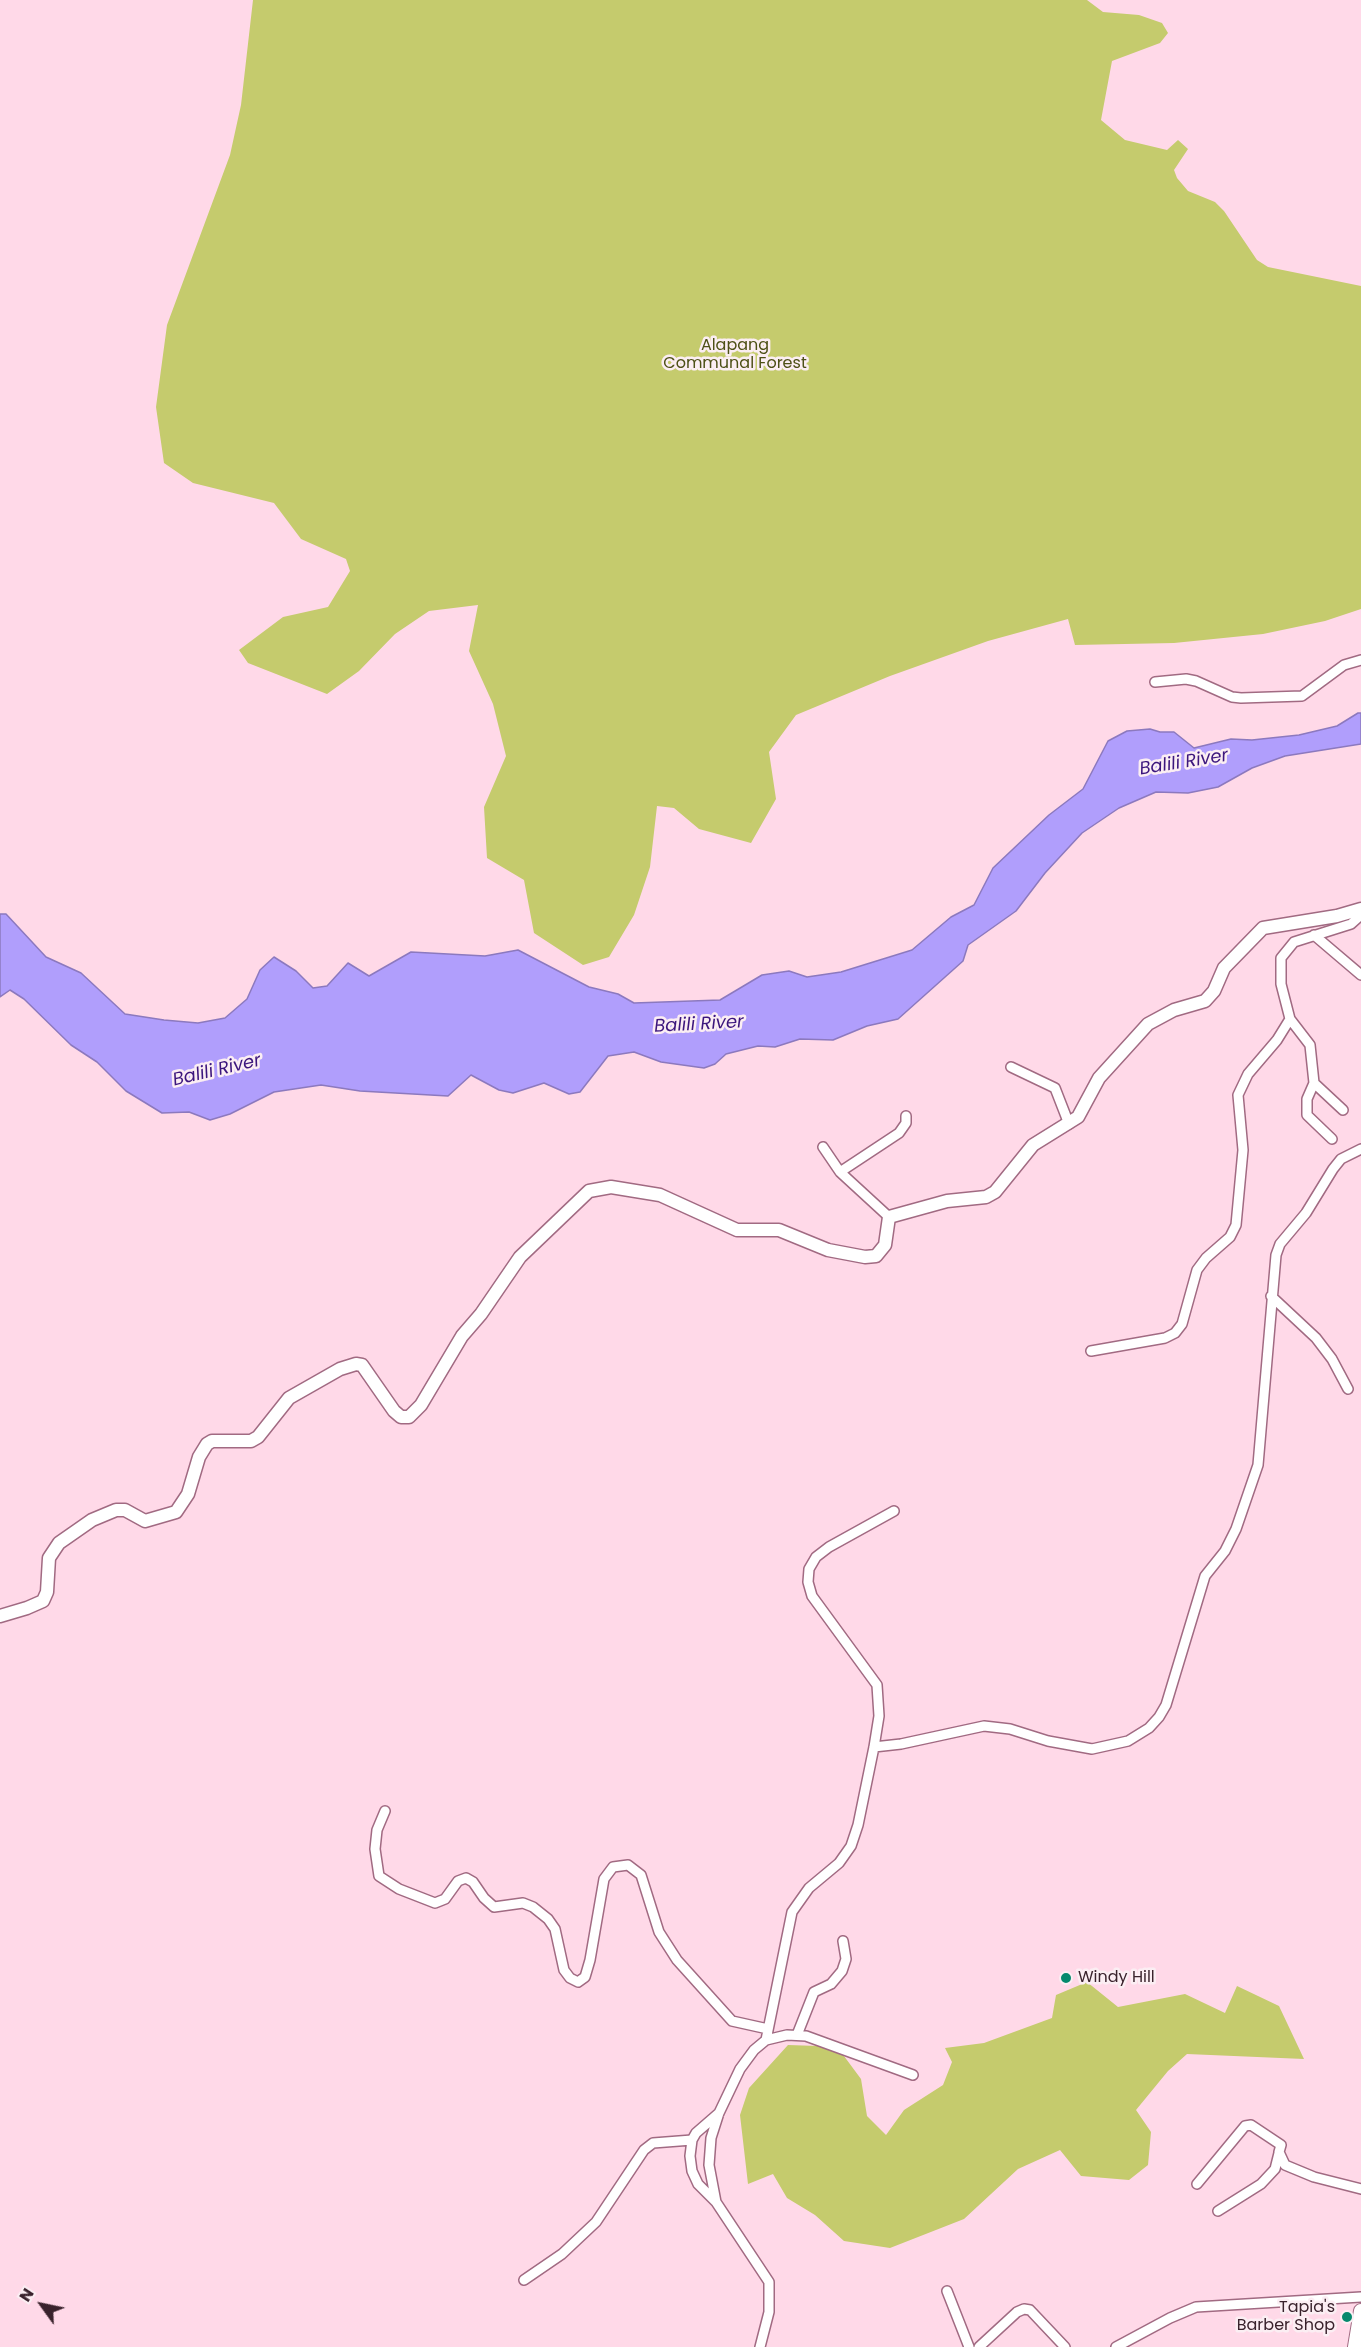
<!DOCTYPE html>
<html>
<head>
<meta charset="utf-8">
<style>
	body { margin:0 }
	#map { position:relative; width:1361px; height:2347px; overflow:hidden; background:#ffd9e8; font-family:Poppins,sans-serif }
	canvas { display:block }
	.north { position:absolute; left:12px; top:2275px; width:60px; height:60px; -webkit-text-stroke:4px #fbeef3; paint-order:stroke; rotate:303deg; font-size:16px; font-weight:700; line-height:24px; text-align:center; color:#39222c }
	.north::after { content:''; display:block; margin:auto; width:21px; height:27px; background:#39222c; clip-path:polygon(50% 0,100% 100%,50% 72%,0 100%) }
</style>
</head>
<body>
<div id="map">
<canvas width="1361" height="2347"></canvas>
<div class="north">N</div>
</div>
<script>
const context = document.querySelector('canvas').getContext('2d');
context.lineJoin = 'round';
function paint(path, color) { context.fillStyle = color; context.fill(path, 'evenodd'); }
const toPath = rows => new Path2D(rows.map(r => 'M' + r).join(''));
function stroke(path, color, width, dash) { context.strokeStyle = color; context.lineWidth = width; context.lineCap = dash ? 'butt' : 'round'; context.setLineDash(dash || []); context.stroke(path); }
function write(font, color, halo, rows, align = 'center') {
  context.font = font + ' Poppins,sans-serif'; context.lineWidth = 5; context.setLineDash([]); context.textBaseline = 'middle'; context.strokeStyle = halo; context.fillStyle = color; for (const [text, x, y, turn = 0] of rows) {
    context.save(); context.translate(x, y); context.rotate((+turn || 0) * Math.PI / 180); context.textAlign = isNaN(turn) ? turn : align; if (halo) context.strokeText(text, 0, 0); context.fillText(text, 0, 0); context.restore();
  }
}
const green = toPath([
	[253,0,1087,0,1103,12,1139,15,1162,23,1168,33,1160,43,1112,61,1101,120,1125,140,1167,150,1178,140,1188,149,1174,170,1177,178,1188,191,1215,202,1224,211,1257,260,1268,267,1361,286,1361,609,1325,621,1263,634,1174,643,1075,645,1068,619,988,641,890,676,796,715,769,752,776,799,751,843,699,829,674,808,657,806,650,867,634,915,609,957,583,965,534,933,524,880,487,858,484,807,506,756,493,704,469,651,478,605,429,611,395,634,359,671,327,694,248,663,239,650,283,617,328,607,350,571,346,559,301,539,274,503,193,483,164,463,156,407,167,325,230,155,241,105],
	[1087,1982,1118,2007,1185,1994,1225,2013,1237,1986,1279,2006,1304,2059,1187,2054,1168,2071,1136,2110,1151,2132,1148,2165,1129,2180,1081,2176,1060,2150,1018,2169,964,2219,890,2248,844,2241,815,2215,787,2198,773,2174,748,2184,740,2115,749,2088,788,2045,818,2046,841,2052,861,2079,867,2116,886,2135,904,2110,943,2085,952,2062,945,2048,984,2043,1052,2018,1056,1995]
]);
const water = toPath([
	[1358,713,1361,713,1361,744,1285,756,1252,768,1218,787,1188,793,1156,792,1119,808,1082,833,1045,873,1016,911,968,945,963,961,898,1019,867,1026,833,1040,800,1039,775,1047,758,1046,726,1054,715,1064,704,1068,661,1062,634,1052,608,1056,580,1092,569,1094,544,1083,513,1093,499,1090,471,1075,448,1096,360,1091,321,1085,274,1092,230,1114,210,1120,189,1112,162,1113,126,1091,97,1062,71,1045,24,999,10,990,0,997,0,914,6,914,46,957,81,973,125,1014,164,1020,198,1023,225,1018,247,999,260,970,274,957,296,971,313,988,327,986,348,963,369,976,411,952,485,956,518,950,589,987,618,994,634,1003,720,1000,762,975,789,971,807,977,841,972,912,950,951,917,974,905,993,868,1049,815,1083,789,1108,741,1127,731,1150,729,1160,732,1174,732,1194,748,1231,739,1252,740,1299,735,1337,726,1358,713]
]);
const minor = toPath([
	[1155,682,1186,679,1196,681,1232,697,1241,698,1302,696,1344,665,1361,660],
	[1314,935,1361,975],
	[1290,1019,1310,1045,1314,1083,1343,1110],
	[1011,1067,1055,1088,1069,1124],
	[1314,1083,1307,1099,1307,1115,1332,1139],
	[823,1147,840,1172,889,1217],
	[840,1172,899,1133,906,1123,906,1116],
	[1271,1296,1316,1338,1332,1359,1348,1389],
	[1091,1351,1165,1338,1175,1333,1182,1324,1197,1270,1206,1258,1230,1237,1236,1225,1243,1150,1238,1095,1248,1074,1277,1040,1290,1019,1281,984,1281,958,1294,942,1351,924,1361,915],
	[874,1747,901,1744,984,1726,1010,1729,1048,1741,1092,1749,1128,1741,1149,1728,1159,1717,1166,1705,1205,1576,1225,1551,1236,1529,1258,1465,1276,1255,1280,1244,1306,1213,1333,1169,1341,1159,1361,1149],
	[385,1811,377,1830,375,1849,379,1876,399,1889,435,1903,445,1899,458,1881,466,1878,473,1882,484,1898,494,1907,523,1903,533,1907,548,1919,555,1929,564,1970,570,1978,578,1982,585,1977,590,1960,604,1879,613,1867,628,1865,641,1875,659,1932,677,1960,732,2021,768,2029],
	[797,2035,814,1992,831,1984,842,1971,846,1959,843,1941],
	[766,2040,787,2035,806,2036,913,2075],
	[1197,2184,1245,2126,1251,2125,1281,2145,1279,2152,1285,2165,1314,2177,1361,2189],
	[716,2202,698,2184,692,2171,690,2156,692,2140,696,2133,719,2113],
	[1218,2211,1261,2184,1275,2169,1279,2153],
	[524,2280,562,2254,596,2222,644,2150,653,2143,692,2140],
	[947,2291,969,2347],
	[760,2347,769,2312,769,2282,716,2202,709,2165,711,2138,719,2113,740,2069,754,2050,766,2040,792,1912,809,1888,839,1863,851,1846,858,1825,874,1747,879,1716,877,1685,812,1596,808,1582,809,1569,816,1557,829,1547,894,1511],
	[979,2347,1017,2312,1024,2309,1030,2310,1065,2347],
	[1116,2347,1170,2318,1196,2307,1361,2297]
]);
const tertiary = toPath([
	[0,1616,27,1608,43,1601,47,1592,49,1558,59,1543,92,1520,116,1510,125,1510,145,1521,176,1512,188,1494,199,1457,207,1444,212,1441,251,1441,258,1437,289,1398,340,1369,356,1364,362,1365,394,1411,401,1417,409,1417,421,1405,462,1336,481,1314,520,1257,589,1191,611,1187,660,1195,737,1230,779,1230,828,1250,865,1257,876,1256,885,1245,889,1217,947,1201,986,1197,995,1192,1033,1145,1078,1117,1099,1078,1148,1024,1174,1010,1205,1001,1214,991,1224,968,1263,928,1337,916,1361,909]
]);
const secondary = toPath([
	[1355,2347,1361,2311]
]);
const markers = [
	[1066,1978,6,"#05896d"],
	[1347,2317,6,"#05896d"]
];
const parkNames = [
	["Alapang",735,346],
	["Communal Forest",735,364]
];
const poiNames = [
	["Windy Hill",1078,1978],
	["Tapia's",1335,2308,"right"],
	["Barber Shop",1335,2326,"right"]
];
const waterNames = [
	["Balili River",1184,763,-9],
	["Balili River",699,1025,-3],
	["Balili River",217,1071,-13]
];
paint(green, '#c5cb6d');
paint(water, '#b09efc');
stroke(water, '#8c79be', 1.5);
stroke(minor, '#a16a82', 12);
stroke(tertiary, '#a16a82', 15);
stroke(secondary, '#a16a82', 16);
stroke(minor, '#fff', 9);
stroke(tertiary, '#fff', 12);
stroke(secondary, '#fff', 14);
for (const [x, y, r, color] of markers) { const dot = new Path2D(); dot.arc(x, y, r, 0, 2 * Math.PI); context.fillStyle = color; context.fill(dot); stroke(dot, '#fbeef3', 2); }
write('16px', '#4d5016', '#fbeef3', parkNames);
write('16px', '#39222c', '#fbeef3', poiNames, 'left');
write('italic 18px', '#3c167d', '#fbeef3', waterNames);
</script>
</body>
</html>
